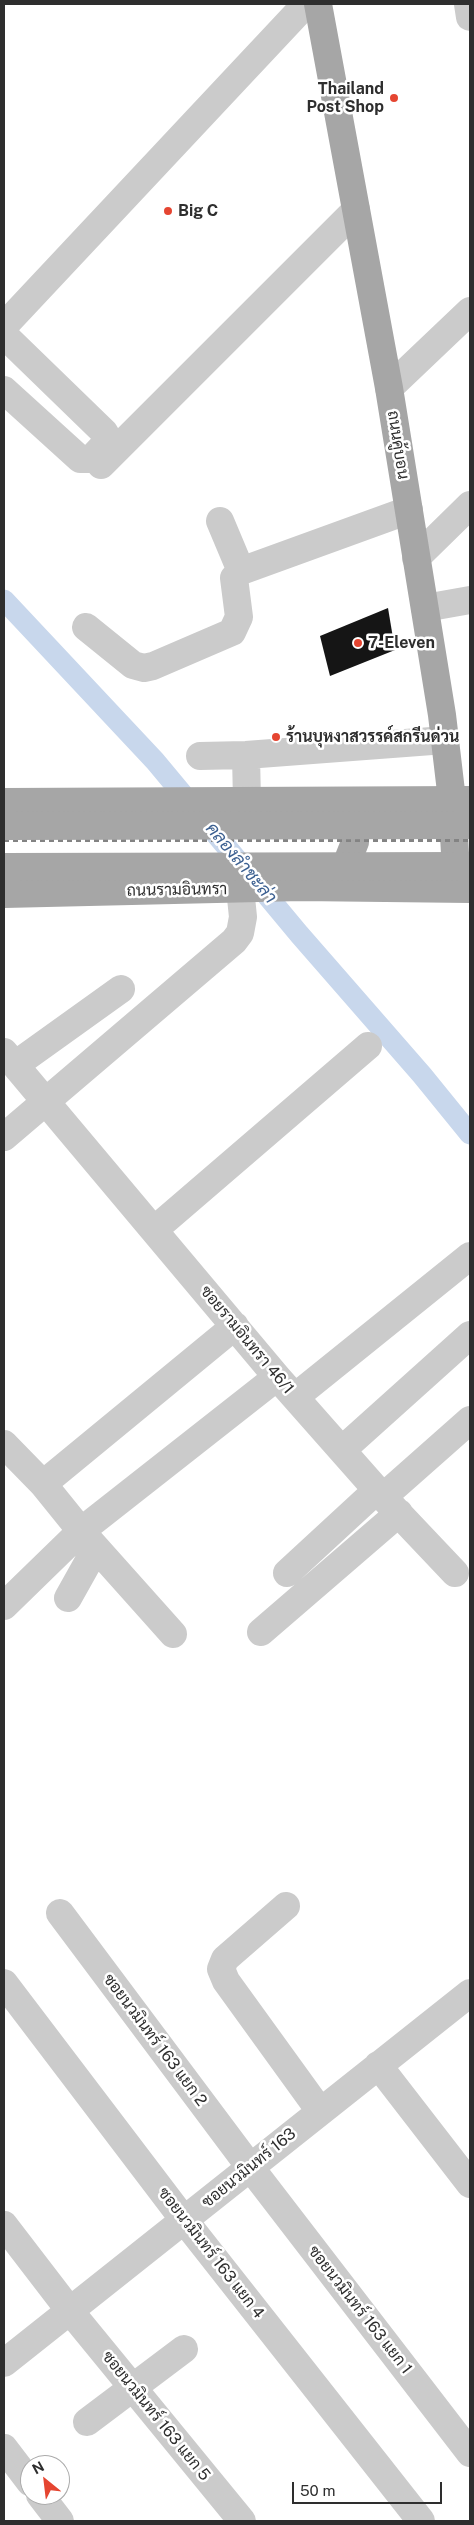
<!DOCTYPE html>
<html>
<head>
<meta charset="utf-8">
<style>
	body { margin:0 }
	#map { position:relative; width:474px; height:2525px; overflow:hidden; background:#fff; font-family:"Public Sans",sans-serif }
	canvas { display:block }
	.frame { position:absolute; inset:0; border:5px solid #2e2e2e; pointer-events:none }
	.north { position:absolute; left:20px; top:2455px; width:50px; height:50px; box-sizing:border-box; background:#fff; border:1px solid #ababab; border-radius:50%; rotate:331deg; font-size:14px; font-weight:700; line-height:20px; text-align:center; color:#2e2e2e }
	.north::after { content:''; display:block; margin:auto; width:18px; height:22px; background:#e54531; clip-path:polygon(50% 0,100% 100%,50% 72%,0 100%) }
	.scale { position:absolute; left:292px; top:2482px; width:150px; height:22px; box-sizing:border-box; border:2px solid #2e2e2e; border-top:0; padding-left:6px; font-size:15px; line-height:18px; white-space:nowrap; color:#2e2e2e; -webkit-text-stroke:4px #fff; paint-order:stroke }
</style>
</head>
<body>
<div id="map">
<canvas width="474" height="2525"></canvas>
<div class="frame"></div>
<div class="north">N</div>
<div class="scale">50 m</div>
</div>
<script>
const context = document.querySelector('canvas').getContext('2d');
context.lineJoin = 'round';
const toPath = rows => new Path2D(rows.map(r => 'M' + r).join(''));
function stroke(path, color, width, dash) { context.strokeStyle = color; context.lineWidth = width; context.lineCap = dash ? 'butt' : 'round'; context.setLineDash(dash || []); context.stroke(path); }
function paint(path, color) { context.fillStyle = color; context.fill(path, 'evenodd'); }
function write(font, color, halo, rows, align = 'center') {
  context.font = font + ' "Public Sans",Sarabun,sans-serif'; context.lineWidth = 5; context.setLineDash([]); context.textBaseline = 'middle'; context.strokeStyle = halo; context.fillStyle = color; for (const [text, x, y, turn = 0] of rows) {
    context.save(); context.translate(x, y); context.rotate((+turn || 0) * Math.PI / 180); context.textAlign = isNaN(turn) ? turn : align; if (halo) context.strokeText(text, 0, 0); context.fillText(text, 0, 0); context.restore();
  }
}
const canal = toPath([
	[4,600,155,761,299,934,422,1075,470,1134]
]);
const building = toPath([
	[388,608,395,650,330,676,320,636]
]);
const minor = toPath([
	[468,4,470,17],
	[4,326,306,4],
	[4,335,104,432,107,437,106,443,91,459,80,459,4,390],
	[389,388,470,311],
	[101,465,356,210],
	[220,521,241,571],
	[416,558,470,505],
	[425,608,470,600],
	[86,627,133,665,144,668,153,666,232,632,239,617,234,578,241,571,409,510],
	[246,755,247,802],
	[200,756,246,755,445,740],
	[4,1052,277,1377,383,1497,455,1573],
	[15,1065,121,989],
	[4,1137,234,941,240,933,243,917,240,888],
	[154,1230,368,1046],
	[295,1397,470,1256],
	[4,1444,43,1484,81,1531,173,1634],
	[342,1450,470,1335],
	[43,1484,235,1326],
	[383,1497,470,1420],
	[287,1573,377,1490],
	[68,1598,96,1548],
	[4,1606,81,1531,277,1377],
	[261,1632,399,1513],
	[286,1906,225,1959,221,1969,226,1981,320,2111],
	[60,1913,250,2167,470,2453],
	[4,1983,184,2220,421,2521],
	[378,2065,470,2184],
	[4,2225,70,2311,242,2521],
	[4,2363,470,1993],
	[87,2422,184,2349],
	[4,2448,30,2482],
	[40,2495,60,2521]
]);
const major = toPath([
	[318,4,389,388,442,715,452,800,457,889],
	[4,802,469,800],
	[334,883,344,870,355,842,350,815,341,807],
	[4,894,301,887,470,889]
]);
const rail = toPath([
	[4,840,470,840]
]);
const majorBridge = toPath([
	[4,826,470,825],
	[4,867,470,866]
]);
const markers = [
	[394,98,5,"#e54531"],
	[168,211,5,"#e54531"],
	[358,643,5,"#e54531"],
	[276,737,5,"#e54531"]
];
const poiNames = [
	["Thailand",384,89,"right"],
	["Post Shop",384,107,"right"],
	["Big C",178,211],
	["7-Eleven",368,643],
	["ร้านบุหงาสวรรค์สกรีนด่วน",286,737]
];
const streetNames = [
	["ถนนคู้บอน",398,445,81],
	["ถนนรามอินทรา",177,890,-1],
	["ซอยรามอินทรา 46/1",247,1340,50],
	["ซอยนวมินทร์ 163 แยก 2",155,2040,53],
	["ซอยนวมินทร์ 163",249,2168,-39],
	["ซอยนวมินทร์ 163 แยก 4",211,2253,52],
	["ซอยนวมินทร์ 163 แยก 1",360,2310,52],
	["ซอยนวมินทร์ 163 แยก 5",156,2416,51]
];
const waterNames = [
	["คลองลำชะล่า",241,863,50]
];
stroke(canal, '#c8d7ec', 21);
paint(building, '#151515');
stroke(minor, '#cbcbcb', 28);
stroke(major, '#a6a6a6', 28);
stroke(rail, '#838383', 4, [5, 4]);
stroke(majorBridge, '#a6a6a6', 28);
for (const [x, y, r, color] of markers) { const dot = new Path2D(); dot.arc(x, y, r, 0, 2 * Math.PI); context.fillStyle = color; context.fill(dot); stroke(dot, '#fff', 2); }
write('bold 16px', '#2e2e2e', '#fff', poiNames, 'left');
write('16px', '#2e2e2e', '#fff', streetNames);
write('italic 18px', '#3c6091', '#fff', waterNames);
</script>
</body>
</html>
